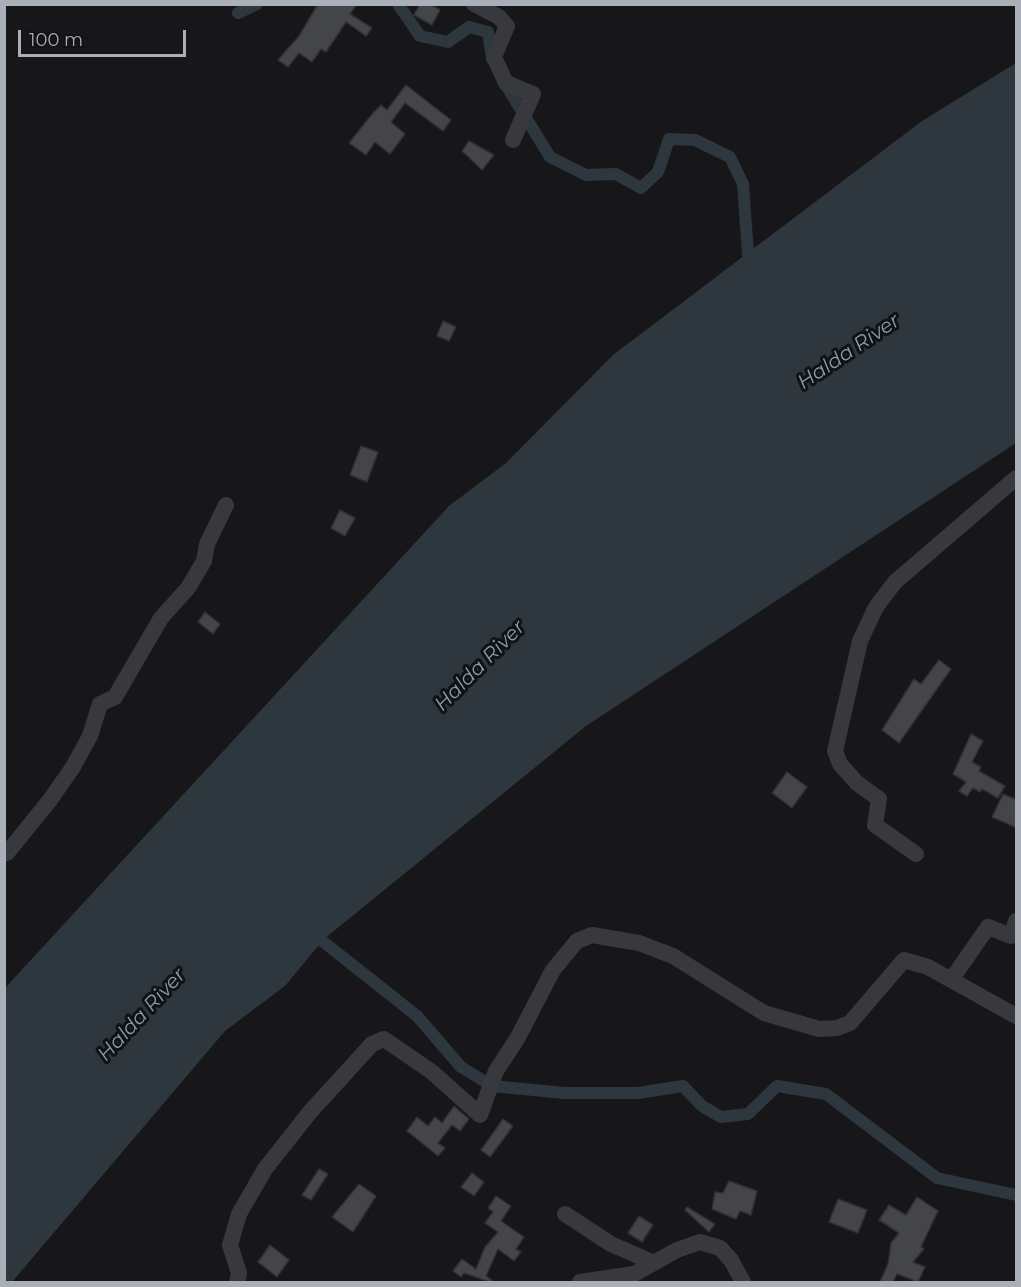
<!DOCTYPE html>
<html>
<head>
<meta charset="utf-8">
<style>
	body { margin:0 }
	#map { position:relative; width:1021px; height:1287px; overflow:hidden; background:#171719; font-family:Montserrat,sans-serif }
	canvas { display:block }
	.frame { position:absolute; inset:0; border:6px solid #aaafb8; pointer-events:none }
	.scale { position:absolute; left:18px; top:30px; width:168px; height:27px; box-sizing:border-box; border:3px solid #aaafb8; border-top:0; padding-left:8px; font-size:18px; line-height:21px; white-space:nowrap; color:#aaafb8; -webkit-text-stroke:4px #121214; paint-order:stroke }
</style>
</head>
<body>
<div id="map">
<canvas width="1021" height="1287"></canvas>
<div class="frame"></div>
<div class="scale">100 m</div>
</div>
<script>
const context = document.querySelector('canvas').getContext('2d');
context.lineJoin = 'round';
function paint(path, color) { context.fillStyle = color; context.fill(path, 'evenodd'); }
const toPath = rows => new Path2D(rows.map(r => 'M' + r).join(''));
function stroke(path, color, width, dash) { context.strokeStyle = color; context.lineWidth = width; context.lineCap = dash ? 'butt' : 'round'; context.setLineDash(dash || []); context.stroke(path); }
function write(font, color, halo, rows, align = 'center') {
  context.font = font + ' Montserrat,sans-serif'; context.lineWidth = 6; context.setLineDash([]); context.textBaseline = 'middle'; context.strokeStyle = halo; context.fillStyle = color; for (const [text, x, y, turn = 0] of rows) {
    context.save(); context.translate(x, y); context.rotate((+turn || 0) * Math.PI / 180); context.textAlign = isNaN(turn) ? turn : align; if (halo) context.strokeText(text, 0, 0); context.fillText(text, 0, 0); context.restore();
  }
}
const water = toPath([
	[1016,63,1016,443,586,726,324,939,285,986,225,1031,12,1282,5,1282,5,988,449,506,506,463,613,355,922,121]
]);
const canal = toPath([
	[398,4,420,36,448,42,469,27,488,32,492,59],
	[238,13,257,4],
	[504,82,550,157,586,175,616,174,641,188,658,172,669,139,695,140,730,157,743,184,749,268],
	[311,932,417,1016,461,1067,492,1086,565,1093,638,1093,683,1086,702,1106,721,1117,748,1114,777,1086,826,1094,937,1178,1016,1195]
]);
const building = toPath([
	[318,4,357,4,350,14,372,28,366,36,346,22,326,52,321,49,312,62,299,53,288,67,278,60,299,36,318,4],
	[420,4,430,4,440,10,432,25,414,15,420,4],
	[406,85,451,120,443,131,405,103,391,122,405,134,390,154,375,142,366,155,349,143,373,113,381,105,387,110,406,85],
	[469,141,494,155,482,170,462,151,469,141],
	[443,321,456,327,449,341,437,336,443,321],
	[361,446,378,452,367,482,350,475,361,446],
	[340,510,355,518,345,536,331,528,340,510],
	[205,612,220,624,213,634,198,622,205,612],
	[939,660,951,669,899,743,882,730,914,679,921,684,939,660],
	[971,734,983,741,972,762,981,767,979,771,1005,786,998,798,982,789,980,792,973,788,967,796,959,791,966,782,953,774,971,734],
	[787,772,807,787,792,808,772,793,787,772],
	[1003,794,1017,800,1017,828,992,817,1003,794],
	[454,1106,469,1119,460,1131,452,1125,438,1143,445,1148,438,1156,407,1131,417,1117,428,1126,435,1117,442,1123,454,1106],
	[503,1119,513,1126,490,1157,481,1150,503,1119],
	[319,1169,328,1174,311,1200,302,1195,319,1169],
	[472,1173,484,1182,474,1196,461,1187,472,1173],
	[729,1181,757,1191,751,1215,740,1211,736,1219,712,1209,715,1192,723,1193,729,1181],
	[359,1184,376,1196,353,1232,332,1217,359,1184],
	[496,1196,511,1206,501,1221,524,1237,516,1249,521,1252,514,1261,498,1249,486,1276,492,1280,490,1282,464,1273,461,1277,453,1271,462,1259,476,1269,485,1247,498,1232,485,1223,493,1212,488,1208,496,1196],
	[917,1197,938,1211,921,1247,924,1249,913,1262,925,1267,918,1282,897,1274,893,1282,880,1282,888,1264,891,1243,899,1233,879,1220,889,1205,906,1215,917,1197],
	[838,1199,867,1210,858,1233,829,1222,838,1199],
	[687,1207,715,1224,709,1232,685,1210,687,1207],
	[639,1216,653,1225,642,1242,628,1233,639,1216],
	[270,1245,289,1260,277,1277,258,1262,270,1245]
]);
const minor = toPath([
	[474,4,499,17,507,26,494,57,506,83,533,94,513,140],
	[4,852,7,853,50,800,73,767,90,736,100,704,115,697,161,618,188,588,204,561,207,544,226,505],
	[916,854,875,825,879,799,857,783,840,764,835,751,860,641,876,607,895,582,1016,478],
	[951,980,988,927,1011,936,1016,921],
	[565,1214,611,1244,654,1263],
	[237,1282,239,1273,230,1245,239,1214,265,1169,310,1112,372,1044,384,1039,432,1072,480,1115,496,1071,517,1039,553,970,577,941,592,935,639,943,673,956,764,1013,819,1029,837,1028,850,1023,904,960,928,967,1016,1016],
	[580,1282,634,1274,677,1250,700,1242,720,1248,731,1260,743,1282]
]);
const waterNames = [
	["Halda River",849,352,-34],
	["Halda River",480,666,-45],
	["Halda River",142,1015,-47]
];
paint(water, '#2d373d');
stroke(canal, '#2d373d', 12);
paint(building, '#444549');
stroke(building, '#313135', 1.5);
stroke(minor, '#38393e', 16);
write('italic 20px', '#829fb2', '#121214', waterNames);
</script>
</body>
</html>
